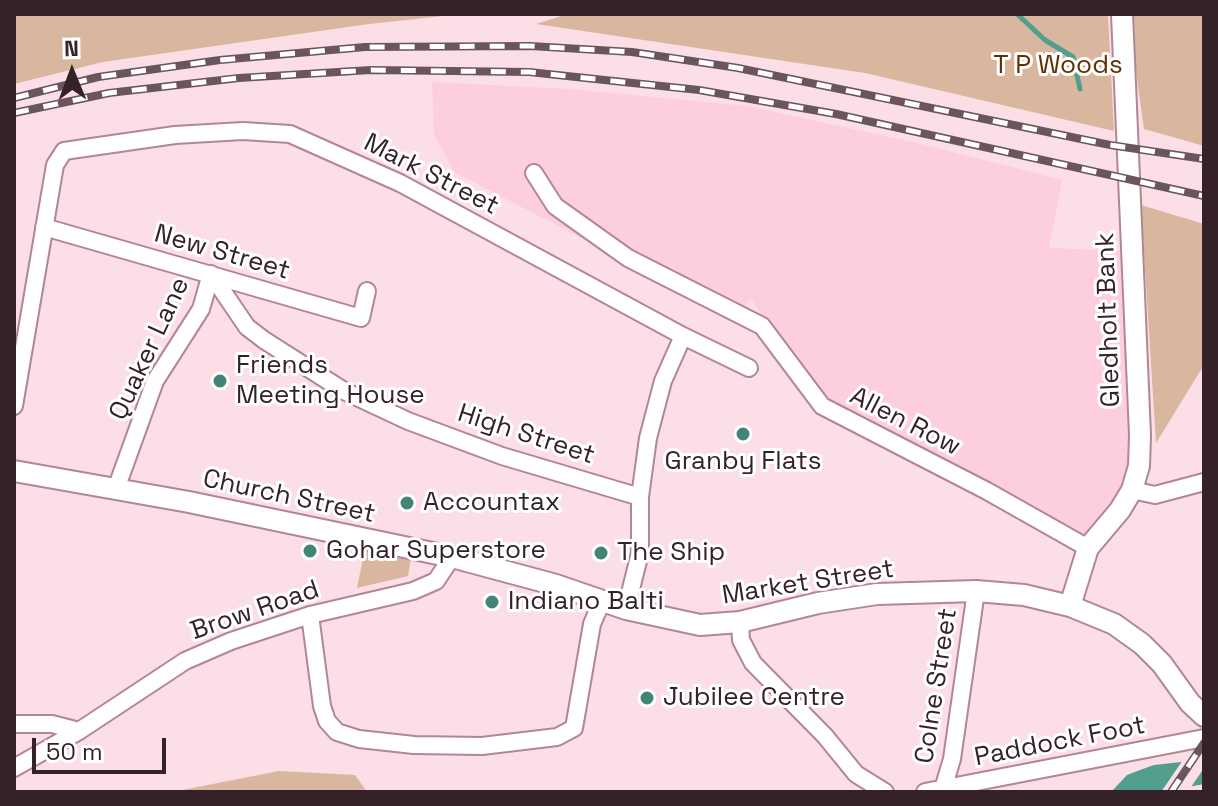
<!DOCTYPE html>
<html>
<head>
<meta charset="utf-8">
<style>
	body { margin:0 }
	#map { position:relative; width:1218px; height:806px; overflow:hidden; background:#fcdee7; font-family:"Space Grotesk",sans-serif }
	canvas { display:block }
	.frame { position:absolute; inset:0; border:16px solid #342228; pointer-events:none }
	.north { position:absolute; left:32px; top:32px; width:80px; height:80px; -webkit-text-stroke:6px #fff; paint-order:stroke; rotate:359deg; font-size:22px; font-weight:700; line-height:32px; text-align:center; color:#342228 }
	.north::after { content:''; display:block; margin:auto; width:28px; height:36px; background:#342228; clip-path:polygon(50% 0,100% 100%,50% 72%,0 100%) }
	.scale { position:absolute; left:32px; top:738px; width:134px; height:36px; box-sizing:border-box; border:4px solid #342228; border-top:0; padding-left:10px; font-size:24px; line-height:28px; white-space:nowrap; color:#342228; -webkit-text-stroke:6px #fff; paint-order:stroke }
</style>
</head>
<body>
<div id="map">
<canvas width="1218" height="806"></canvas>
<div class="frame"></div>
<div class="north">N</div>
<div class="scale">50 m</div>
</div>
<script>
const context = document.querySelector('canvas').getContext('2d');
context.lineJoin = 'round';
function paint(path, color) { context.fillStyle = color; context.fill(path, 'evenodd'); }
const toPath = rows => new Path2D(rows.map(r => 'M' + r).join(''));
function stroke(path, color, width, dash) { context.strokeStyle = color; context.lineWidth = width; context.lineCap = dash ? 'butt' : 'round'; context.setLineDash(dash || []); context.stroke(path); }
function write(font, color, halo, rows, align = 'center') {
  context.font = font + ' "Space Grotesk",sans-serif'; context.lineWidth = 6; context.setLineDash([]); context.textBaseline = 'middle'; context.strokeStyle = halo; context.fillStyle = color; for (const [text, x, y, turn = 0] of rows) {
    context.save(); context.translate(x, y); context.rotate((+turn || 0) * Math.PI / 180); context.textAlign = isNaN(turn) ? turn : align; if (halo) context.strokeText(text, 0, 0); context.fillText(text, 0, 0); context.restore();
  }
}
const built = toPath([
	[432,82,570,89,747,106,918,143,1062,180,1049,248,1130,251,1128,462,1124,487,1085,534,822,406,751,299,734,317,454,172,434,134]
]);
const green = toPath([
	[14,14,462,14,369,24,103,62,14,84],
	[568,14,1108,14,1114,131,865,73,536,24],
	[1128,14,1204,14,1204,146,1144,129],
	[1141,205,1204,224,1204,365,1156,443],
	[365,548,411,558,408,576,357,588],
	[279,771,355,775,367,792,172,792]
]);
const water = toPath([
	[1204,754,1204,784,1162,792,1111,792,1127,775,1140,770,1154,765,1199,760]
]);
const pier = toPath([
	[1204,750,1204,768,1189,790,1161,792,1185,757,1197,756]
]);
const stream = toPath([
	[1017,14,1045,40,1073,57,1080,89]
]);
const minor = toPath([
	[534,173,555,206,628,258,762,326,822,406,987,491,1088,548],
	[44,227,361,318,367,291],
	[211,274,247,327,264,340,344,391,408,421,502,456,640,497],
	[14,406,55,165,64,151,175,135,243,131,290,134,400,183,683,336,749,368],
	[116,489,155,381,201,309,211,274],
	[1132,490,1155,495,1204,482],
	[626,609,640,553,640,497,648,438,663,381,683,336],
	[310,615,322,706,327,721,337,732,359,739,414,745,482,746,557,737,574,728,592,624,602,601],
	[740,622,741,640,753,663,825,736,856,774,885,792],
	[14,724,52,724,79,731],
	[14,768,79,731,185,661,231,641,310,615,413,591,436,581,452,557],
	[943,789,952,759,976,591],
	[925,792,1204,738]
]);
const tertiary = toPath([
	[14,471,189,502,452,557,556,585,626,609,700,625,740,622,818,603,877,594,976,591,1024,595,1070,606,1114,624,1142,644,1162,664,1190,703,1204,716],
	[1070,606,1088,548,1120,510,1132,490,1139,466,1140,435,1122,14]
]);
const rail = toPath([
	[14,98,98,77,220,60,365,47,530,46,632,52,738,68,1110,145,1204,159],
	[14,113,109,93,239,78,371,70,529,72,699,90,836,114,1204,196],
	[1171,792,1204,743]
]);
const markers = [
	[220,381,8,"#428577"],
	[743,434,8,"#428577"],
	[407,503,8,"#428577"],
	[310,551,8,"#428577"],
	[601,553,8,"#428577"],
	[492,602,8,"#428577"],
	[647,698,8,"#428577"]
];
const parkNames = [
	["T P Woods",1058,66]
];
const streetNames = [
	["Mark Street",431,175,27],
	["New Street",222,253,16],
	["Gledholt Bank",1109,320,-92],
	["Quaker Lane",150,349,-65],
	["Allen Row",905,422,27],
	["High Street",526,435,18],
	["Church Street",289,497,12],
	["Market Street",808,583,-9],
	["Brow Road",255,611,-19],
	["Colne Street",937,686,-81],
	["Paddock Foot",1060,742,-11]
];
const poiNames = [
	["Friends",236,366],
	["Meeting House",236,396],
	["Granby Flats",743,462,"center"],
	["Accountax",423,503],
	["Gohar Superstore",326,551],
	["The Ship",617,553],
	["Indiano Balti",508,602],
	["Jubilee Centre",663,698]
];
paint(built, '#fdcfdd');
paint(green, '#d9b79f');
paint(water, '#529f8e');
paint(pier, '#fcdee7');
stroke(stream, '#529f8e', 5);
stroke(minor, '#b38694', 20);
stroke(tertiary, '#b38694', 24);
stroke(minor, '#fff', 16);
stroke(tertiary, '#fff', 20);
stroke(rail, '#6a555c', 8);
stroke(rail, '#fff', 5, [15]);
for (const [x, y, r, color] of markers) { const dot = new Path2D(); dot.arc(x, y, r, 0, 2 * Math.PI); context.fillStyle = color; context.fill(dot); stroke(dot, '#fff', 3); }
write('26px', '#603000', '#fff', parkNames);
write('26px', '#342228', '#fff', streetNames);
write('26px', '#342228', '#fff', poiNames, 'left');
</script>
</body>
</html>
